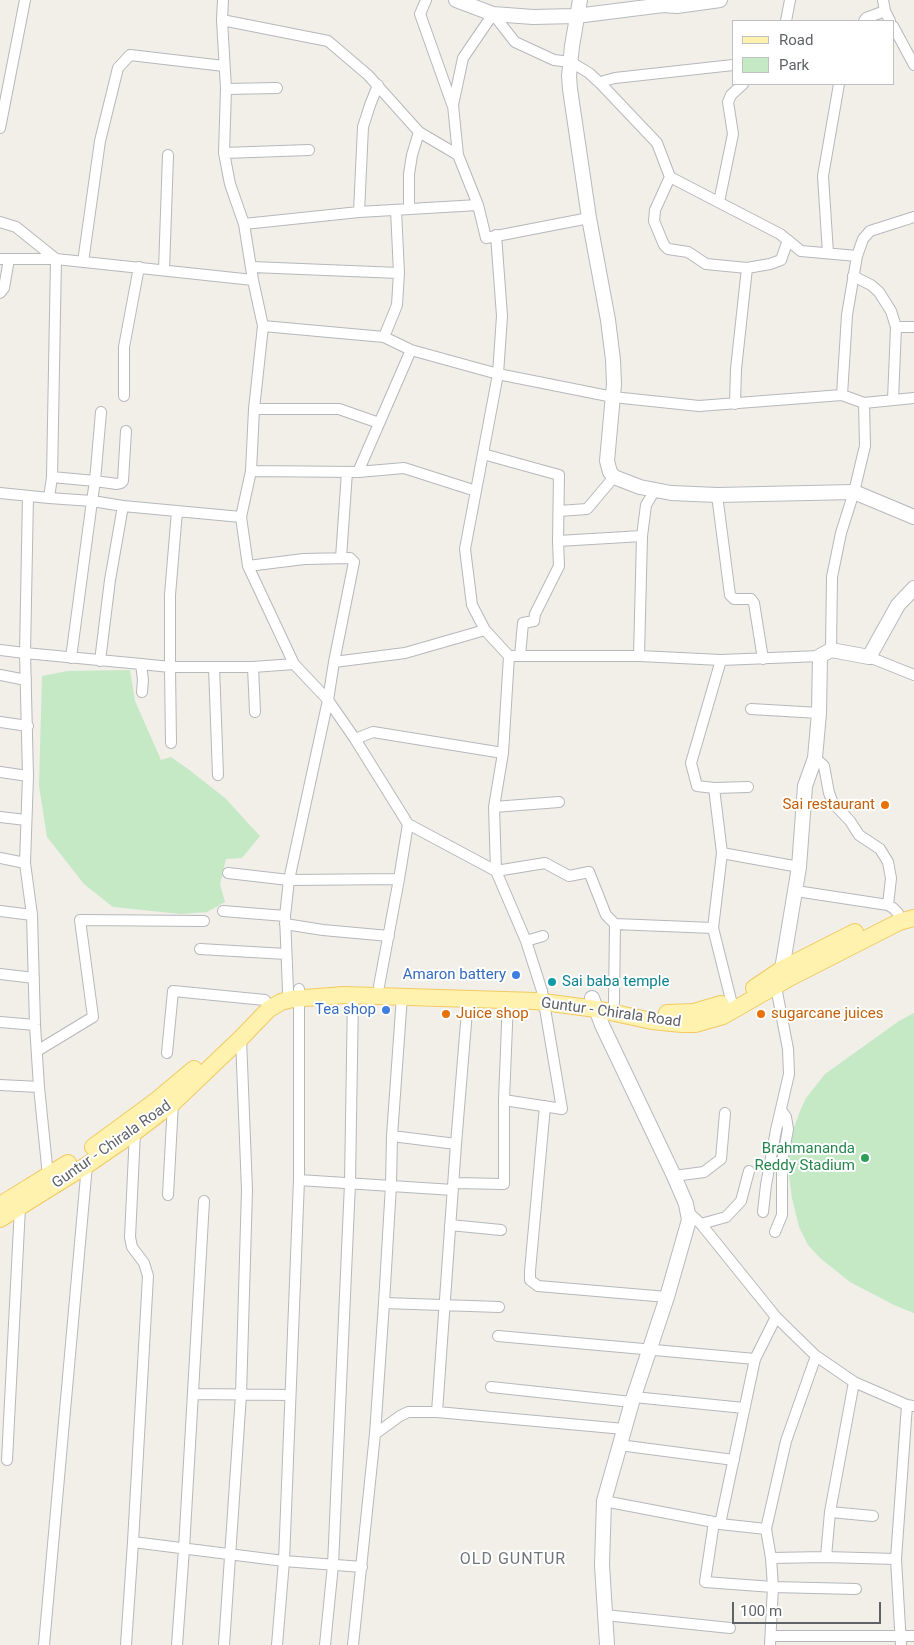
<!DOCTYPE html>
<html>
<head>
<meta charset="utf-8">
<style>
	body { margin:0 }
	#map { position:relative; width:914px; height:1645px; overflow:hidden; background:#f1efe8; font-family:Roboto,sans-serif }
	canvas { display:block }
	.legend { position:absolute; left:732px; top:20px; width:162px; height:65px; box-sizing:border-box; background:#fff; border:1px solid #bfc1c3; margin:0; padding:6px 9px; list-style:none; font-size:15px; color:#5f6368 }
	.legend li { display:flex; align-items:center; gap:10px; height:25px }
	.legend b { width:25px; border:1px solid #bfc1c3 }
	.scale { position:absolute; left:732px; top:1602px; width:149px; height:22px; box-sizing:border-box; border:2px solid #5f6368; border-top:0; padding-left:6px; font-size:15px; line-height:18px; white-space:nowrap; color:#5f6368; -webkit-text-stroke:4px #fff; paint-order:stroke }
</style>
</head>
<body>
<div id="map">
<canvas width="914" height="1645"></canvas>
<ul class="legend">
<li><b style="height:6px;background:#fff2af"></b>Road</li>
<li><b style="height:14px;background:#c5e8c5"></b>Park</li>
</ul>
<div class="scale">100 m</div>
</div>
<script>
const context = document.querySelector('canvas').getContext('2d');
context.lineJoin = 'round';
function paint(path, color) { context.fillStyle = color; context.fill(path, 'evenodd'); }
const toPath = rows => new Path2D(rows.map(r => 'M' + r).join(''));
function stroke(path, color, width, dash) { context.strokeStyle = color; context.lineWidth = width; context.lineCap = dash ? 'butt' : 'round'; context.setLineDash(dash || []); context.stroke(path); }
function write(font, color, halo, rows, align = 'center') {
  context.font = font + ' Roboto,sans-serif'; context.lineWidth = 4; context.setLineDash([]); context.textBaseline = 'middle'; context.strokeStyle = halo; context.fillStyle = color; for (const [text, x, y, turn = 0] of rows) {
    context.save(); context.translate(x, y); context.rotate((+turn || 0) * Math.PI / 180); context.textAlign = isNaN(turn) ? turn : align; if (halo) context.strokeText(text, 0, 0); context.fillText(text, 0, 0); context.restore();
  }
}
const green = toPath([
	[130,670,135,701,161,760,171,757,188,769,225,798,260,836,242,858,226,859,220,884,225,902,207,912,181,914,113,907,84,884,47,837,39,786,42,676,68,671],
	[914,1013,914,1313,894,1305,850,1282,820,1258,808,1245,799,1227,792,1198,787,1161,791,1136,800,1111,806,1098,825,1074,899,1021]
]);
const street = toPath([
	[223,0,222,20,226,89,224,153,230,184,244,224,253,280,263,326,254,409,251,471,241,517,248,566,294,664,328,700,355,739,408,824,496,871,526,941,542,991,562,1109,504,1100],
	[426,0,420,14,452,104],
	[883,0,885,11,890,21],
	[222,20,328,41,368,75,419,132,458,155],
	[786,21,790,0],
	[864,21,866,18,885,11],
	[893,26,914,65],
	[733,65,615,78,604,81,601,84,657,143,670,177,780,234,801,251,857,256],
	[226,89,277,88],
	[0,128,25,0],
	[224,153,309,150],
	[670,177,655,210,654,221,664,245,668,249,688,252,706,264,747,268,770,264,781,260,788,240],
	[719,202,733,134,728,102,731,95,743,84],
	[409,209,409,174,412,155,419,132],
	[396,210,399,273],
	[359,212,363,127,370,105,378,85],
	[589,218,486,238,478,205,458,155,453,105,463,58,493,14,515,42,554,60,571,62,589,73,601,84],
	[0,222,16,227,56,259],
	[244,224,359,212,478,205],
	[496,235,502,316,498,374,465,549,472,605,485,630,509,656,639,656,721,660,820,656],
	[828,253,823,176,839,84],
	[0,259,56,259],
	[83,262,100,141,118,68,130,55,224,66],
	[252,267,399,273,397,305,384,337],
	[164,270,168,155],
	[853,276,871,285,879,292,891,311,896,327,914,327],
	[0,293,4,288,9,259],
	[263,326,384,337,411,350,498,374,613,397,699,406,842,395,864,403,914,398],
	[842,395,847,315,857,256,863,239,870,231,914,217],
	[124,396,124,347,139,267],
	[893,400,896,327],
	[735,404,736,369,747,268],
	[254,409,339,409,379,423],
	[101,412,95,481,117,484,121,483,123,481,126,431],
	[483,454,559,475,558,541,642,536],
	[251,471,358,472,404,468,476,491],
	[358,472,411,350],
	[52,477,95,481,92,501,49,498,52,477,56,259,253,280],
	[0,493,49,498],
	[717,495,730,595,734,599,751,599,754,603,763,659],
	[559,511,587,509,614,477],
	[341,558,347,472],
	[248,566,304,559,350,558,354,562,334,662,328,700,289,880,285,916,288,991],
	[0,650,25,653,28,496],
	[831,650,832,577,841,533,854,492,865,446,864,403],
	[509,656,503,753,494,807,496,871,545,863,569,876,589,872,606,915,615,924,713,928],
	[520,656,523,623,534,621,535,614,559,566,558,541],
	[639,656,642,536,646,505,655,490],
	[869,657,914,675],
	[71,658,92,501,123,506,241,517],
	[721,660,691,763,697,786,714,788,722,853],
	[100,661,110,580,123,506],
	[334,662,405,653,485,630],
	[0,675,26,680],
	[142,692,143,680,141,664,170,667,170,595,177,511],
	[751,709,819,713],
	[255,712,253,667,294,664],
	[0,722,28,726],
	[355,739,373,732,503,753],
	[171,743,170,667,214,667],
	[815,758,824,766,829,793,833,803,850,821,859,835,880,849,888,862,891,878,888,905],
	[0,772,28,776],
	[218,775,214,667,253,667],
	[714,788,748,787],
	[494,807,559,802],
	[0,817,26,820],
	[0,858,25,863],
	[228,873,289,880,399,879,408,824],
	[796,891,888,905,893,908,898,913],
	[0,911,32,915],
	[223,911,285,916],
	[285,924,323,930,389,936],
	[526,941,543,936],
	[200,949,286,954],
	[0,974,34,978],
	[379,986,399,879],
	[402,996,392,1136,391,1185,384,1303,499,1307],
	[731,1000,713,928,722,853,799,867],
	[614,1003,615,924],
	[0,1022,35,1025],
	[37,1051,93,1017,80,920,204,921],
	[167,1053,173,991,265,1000],
	[0,1085,39,1087],
	[545,1106,530,1271,530,1280,538,1286,667,1297],
	[392,1136,456,1144],
	[48,1176,39,1087,35,1025,32,915,25,863,28,776,25,653,141,664],
	[674,1176,704,1172,721,1159,725,1113],
	[299,1180,453,1190],
	[454,1183,504,1184,504,1100,508,1000],
	[168,1195,173,1103],
	[688,1212,701,1224,776,1317,816,1356,854,1382,907,1405,914,1406],
	[763,1212,766,1185,776,1130,789,1074,788,1049,776,987],
	[701,1224,726,1217,741,1201,749,1171],
	[450,1225,501,1230],
	[775,1232,782,1215,782,1162,788,1129,786,1117,781,1110],
	[498,1336,755,1359],
	[491,1387,632,1402],
	[193,1394,290,1395],
	[634,1397,744,1408],
	[437,1412,456,1144,468,999],
	[375,1434,384,1303],
	[619,1445,734,1460],
	[7,1460,20,1207],
	[604,1501,719,1523],
	[830,1512,873,1516],
	[714,1522,705,1582,773,1587,856,1589],
	[766,1529,720,1524,755,1359,776,1317],
	[133,1542,284,1561,362,1567],
	[826,1557,830,1512,854,1382],
	[771,1558,826,1557,896,1559],
	[605,1615,730,1628],
	[771,1636,914,1636],
	[44,1645,87,1165],
	[126,1645,133,1542,148,1276,144,1263,132,1247,130,1237,135,1132],
	[177,1645,184,1549,204,1201],
	[224,1645,241,1395,247,1190,241,1038],
	[277,1645,284,1561,299,1180,299,989],
	[325,1645,333,1565,350,1183,353,995],
	[353,1645,375,1434,400,1416,408,1412,437,1412,624,1429],
	[770,1645,773,1587,771,1558,766,1529,786,1441,816,1356],
	[901,1645,896,1559,907,1405]
]);
const secondary = toPath([
	[456,0,493,14,533,17,576,16,663,5,677,6,720,0],
	[580,0,572,46,569,76,570,89,589,218,608,320,613,360,614,384,607,461,610,472,614,477,640,487,671,493,717,495,854,492,914,517],
	[782,969,799,867,805,786,815,758,819,713,820,656,831,650,869,657,898,605,914,588],
	[592,998,602,1025,674,1176,686,1204,689,1220,667,1297,632,1402,604,1501,602,1565,607,1645]
]);
const primary = toPath([
	[754,988,782,969,855,932],
	[667,1013,694,1012,721,1004],
	[93,1147,157,1100,194,1069],
	[0,1205,68,1163],
	[0,1219,87,1165,135,1132,173,1103,241,1038,269,1009,281,1002,292,999,344,995,536,1001,596,1009,652,1021,682,1024,695,1024,723,1016,791,977,899,922,914,918]
]);
const markers = [
	[885,805,5,"#e8710a"],
	[516,975,5,"#3f7fe0"],
	[552,982,5,"#0f9aa8"],
	[386,1010,5,"#3f7fe0"],
	[446,1014,5,"#e8710a"],
	[761,1014,5,"#e8710a"],
	[865,1158,5,"#2e9e5b"]
];
const foodNames = [
	["Sai restaurant",875,805,"right"],
	["Juice shop",456,1014],
	["sugarcane juices",771,1014]
];
const shopNames = [
	["Amaron battery",506,975],
	["Tea shop",376,1010]
];
const cultureNames = [
	["Sai baba temple",562,982]
];
const streetNames = [
	["Guntur - Chirala Road",611,1013,8],
	["Guntur - Chirala Road",112,1145,-35]
];
const leisureNames = [
	["Brahmananda",855,1149],
	["Reddy Stadium",855,1166]
];
const neighbourhoodNames = [
	["OLD GUNTUR",513,1560]
];
paint(green, '#c5e8c5');
stroke(street, '#b5b8bc', 12);
stroke(secondary, '#b6babf', 16);
stroke(primary, '#f2c960', 18);
stroke(street, '#fff', 10);
stroke(secondary, '#fff', 14);
stroke(primary, '#fff2af', 16);
for (const [x, y, r, color] of markers) { const dot = new Path2D(); dot.arc(x, y, r, 0, 2 * Math.PI); context.fillStyle = color; context.fill(dot); stroke(dot, '#fff', 2); }
write('15px', '#c56008', '#fff', foodNames, 'left');
write('15px', '#366cbe', '#fff', shopNames, 'right');
write('15px', '#0d838f', '#fff', cultureNames, 'left');
write('15px', '#5f6368', '#fff', streetNames);
write('15px', '#27864d', '#fff', leisureNames, 'right');
context.letterSpacing = '1px';
write('16px', '#70757a', '#fff', neighbourhoodNames);
context.letterSpacing = '0px';
</script>
</body>
</html>
